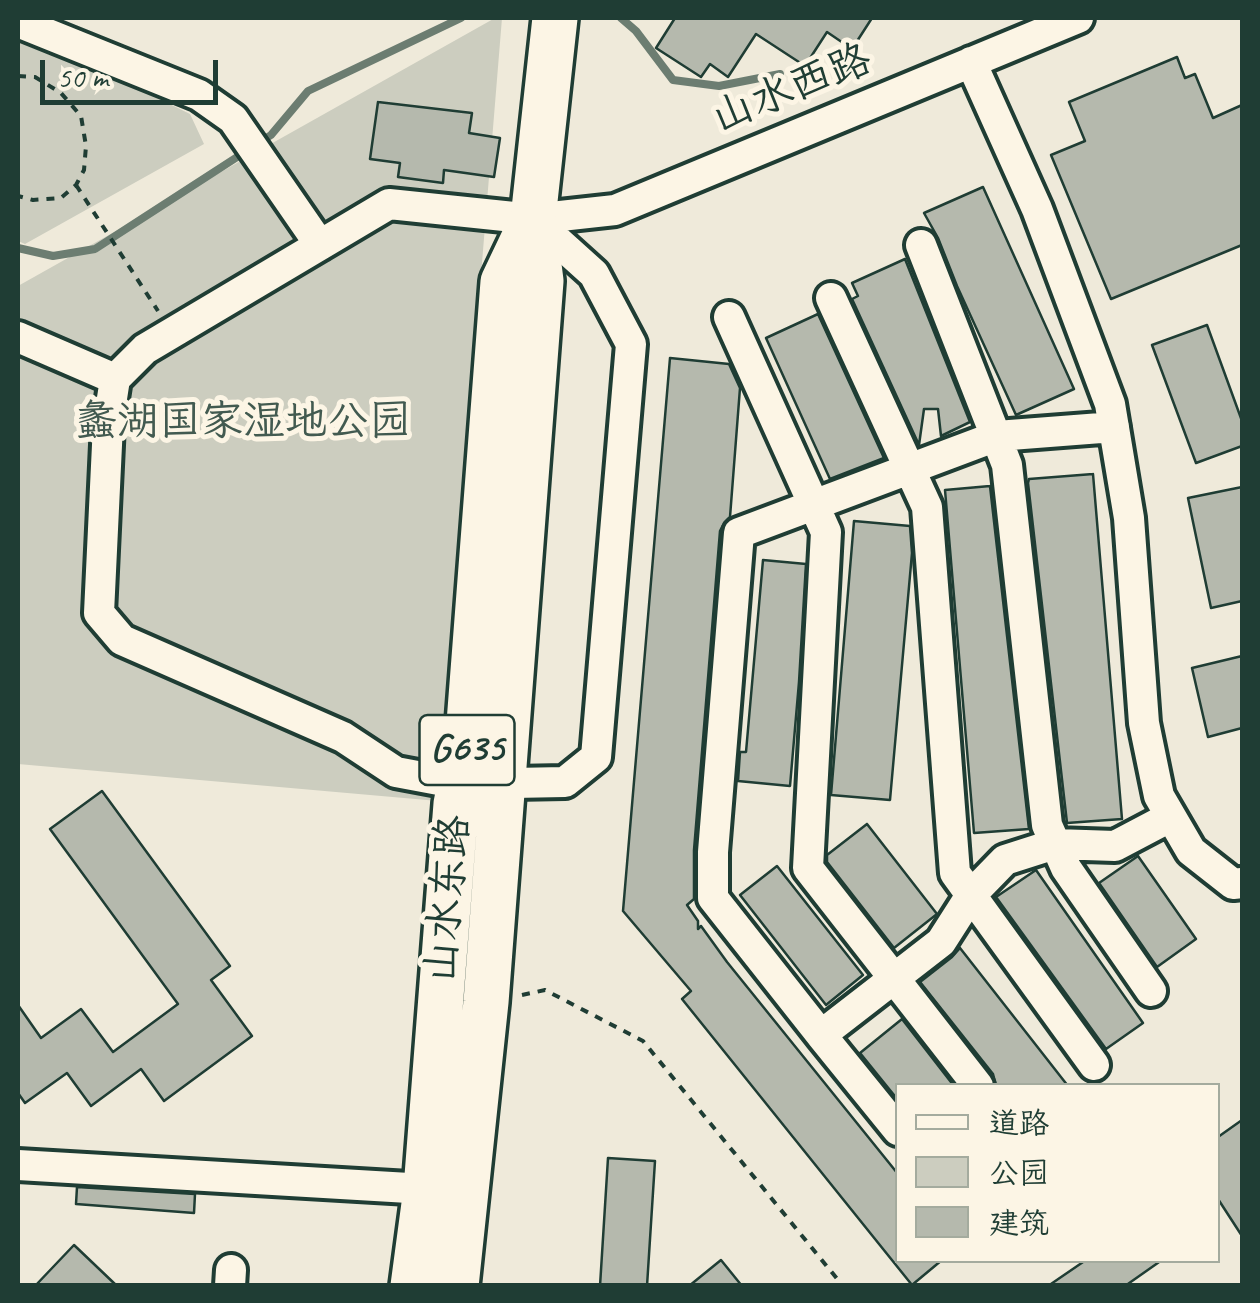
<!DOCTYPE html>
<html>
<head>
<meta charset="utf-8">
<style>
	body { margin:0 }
	#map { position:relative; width:1260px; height:1303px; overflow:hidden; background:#efeada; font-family:Caveat,"LXGW WenKai TC",sans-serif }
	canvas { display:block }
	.frame { position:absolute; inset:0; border:20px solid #1f3d34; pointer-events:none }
	.legend { position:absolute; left:895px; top:1083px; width:325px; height:180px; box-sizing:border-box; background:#fcf5e5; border:2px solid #a4ab9e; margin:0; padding:12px 18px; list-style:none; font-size:30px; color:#1f3d34 }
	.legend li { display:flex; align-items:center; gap:20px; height:50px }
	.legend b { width:50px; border:2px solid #a4ab9e }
	.scale { position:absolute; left:40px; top:60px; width:178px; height:45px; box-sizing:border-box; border:5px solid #1f3d34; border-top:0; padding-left:12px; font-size:30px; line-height:35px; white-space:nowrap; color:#1f3d34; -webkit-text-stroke:8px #fcf5e5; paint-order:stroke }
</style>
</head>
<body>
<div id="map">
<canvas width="1260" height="1303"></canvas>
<div class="frame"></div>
<ul class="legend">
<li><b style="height:12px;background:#fcf5e5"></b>道路</li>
<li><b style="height:28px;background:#cccdbf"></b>公园</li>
<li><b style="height:28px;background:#b5b9ad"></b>建筑</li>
</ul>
<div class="scale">50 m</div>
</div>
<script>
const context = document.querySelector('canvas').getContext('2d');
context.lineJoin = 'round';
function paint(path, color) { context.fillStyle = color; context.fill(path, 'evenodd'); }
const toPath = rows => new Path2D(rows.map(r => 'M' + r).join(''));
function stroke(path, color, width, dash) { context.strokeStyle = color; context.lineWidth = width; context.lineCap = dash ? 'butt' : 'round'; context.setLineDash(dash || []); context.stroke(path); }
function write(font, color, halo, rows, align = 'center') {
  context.font = font + ' Caveat,"LXGW WenKai TC",sans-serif'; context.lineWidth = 10; context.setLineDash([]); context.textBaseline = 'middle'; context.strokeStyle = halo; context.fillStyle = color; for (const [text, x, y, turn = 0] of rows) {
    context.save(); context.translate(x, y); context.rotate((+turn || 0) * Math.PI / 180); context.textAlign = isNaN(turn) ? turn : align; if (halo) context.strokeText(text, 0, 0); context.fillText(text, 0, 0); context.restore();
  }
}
const green = toPath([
	[495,18,502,18,438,801,18,764,18,286],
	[18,29,190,114,204,144,25,244,18,241]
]);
const stream = toPath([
	[621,18,636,31,673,80,719,86,780,74],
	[260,142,271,135,308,91,461,18],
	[18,248,53,256,95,249,248,150]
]);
const building = toPath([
	[675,18,872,18,852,49,827,32,805,66,756,34,728,77,710,64,701,77,656,48,675,18],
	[1177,57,1185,78,1195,74,1213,118,1242,105,1242,245,1111,299,1051,155,1085,141,1069,102,1177,57],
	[378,102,472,113,469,133,500,138,494,177,444,170,443,183,398,177,400,163,370,159,378,102],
	[983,187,1074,389,1016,415,957,286,938,238,924,213,983,187],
	[905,259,970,422,941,436,938,409,924,409,919,445,852,299,858,296,852,283,905,259],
	[818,314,884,458,830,479,766,338,818,314],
	[1207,325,1242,421,1242,446,1196,463,1152,345,1207,325],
	[670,358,729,364,740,388,730,517,724,523,720,531,694,850,694,899,687,905,698,921,698,929,701,926,727,962,898,1174,898,1260,942,1260,912,1285,682,999,691,991,623,911,670,358],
	[1093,474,1122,819,1067,823,1028,483,1029,479,1093,474],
	[990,486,1029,829,974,833,945,490,990,486],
	[1242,487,1242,601,1211,608,1188,498,1242,487],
	[854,521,910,526,912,553,890,800,831,795,854,521],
	[763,560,806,564,799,682,790,786,738,781,740,752,746,752,763,560],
	[1242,656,1242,728,1208,737,1192,668,1242,656],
	[102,791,230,966,211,980,252,1036,164,1101,141,1069,91,1106,67,1073,25,1103,18,1093,18,1005,41,1038,81,1009,113,1052,178,1004,50,829,102,791],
	[867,824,937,914,894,948,827,862,827,855,867,824],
	[1138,856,1196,939,1157,967,1099,883,1138,856],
	[777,866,863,975,826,1005,740,895,777,866],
	[1036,870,1143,1023,1106,1049,996,897,1036,870],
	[960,948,1068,1086,996,1086,993,1074,920,982,952,957,960,948],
	[902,1019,954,1086,898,1086,898,1100,860,1053,902,1019],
	[1242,1120,1242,1236,1218,1199,1218,1137,1242,1120],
	[608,1158,655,1161,647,1286,600,1286,608,1158],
	[77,1187,195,1194,194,1213,76,1204,77,1187],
	[74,1245,117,1286,35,1286,74,1245],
	[721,1260,742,1286,689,1286,721,1260],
	[1086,1260,1162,1260,1125,1286,1048,1286,1086,1260]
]);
const path = toPath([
	[18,76,35,77,61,93,81,116,86,146,84,170,76,185,61,198,33,200,18,196],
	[76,185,158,311],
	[522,995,545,990,643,1041,843,1286]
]);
const minor = toPath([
	[18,22,199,95,233,119,320,245],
	[971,62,1037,209,1110,404,1129,518,1144,723,1159,796,1191,851,1233,884,1242,883],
	[533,219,594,274,631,344,596,757,565,782,460,784,396,772,343,737,122,640,99,613,108,424,115,379,145,349,389,204,533,219,615,210,1078,18],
	[921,245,1007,465,1047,825,1066,868,1151,991],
	[831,298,927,507,955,873,1094,1065],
	[729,317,826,532,808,868,978,1086],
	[18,337,115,379],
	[1114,427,997,436,739,533,713,852,713,898,821,1035,941,942,971,895,1005,860,1055,844,1115,846,1170,817],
	[821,1035,898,1130],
	[18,1165,426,1189],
	[230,1286,231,1270]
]);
const highway = toPath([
	[413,1286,426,1189,456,804,467,749,503,282,533,219],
	[456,1286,486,1002,541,281,533,219,555,18]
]);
const shields = [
	[467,750,95]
];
const shieldNames = [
	["G635",467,750]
];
const streetNames = [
	["山水西路",792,90,-22],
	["山水东路",449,899,-85]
];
const parkNames = [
	["蠡湖国家湿地公园",243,423]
];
paint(green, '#cccdbf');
stroke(stream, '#6c7d71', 8);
paint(building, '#b5b9ad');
stroke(building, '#1f3d34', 2.5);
stroke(minor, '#1f3d34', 38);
stroke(highway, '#1f3d34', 52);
stroke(path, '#1f3d34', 4, [8, 8]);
stroke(minor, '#fcf5e5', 30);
stroke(highway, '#fcf5e5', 45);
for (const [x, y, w] of shields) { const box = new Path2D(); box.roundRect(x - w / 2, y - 35, w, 70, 8); context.fillStyle = '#fcf5e5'; context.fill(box); stroke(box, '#1f3d34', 2.5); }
write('bold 40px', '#1f3d34', null, shieldNames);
write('42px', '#1f3d34', '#fcf5e5', streetNames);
write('42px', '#425a50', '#fcf5e5', parkNames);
</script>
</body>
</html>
